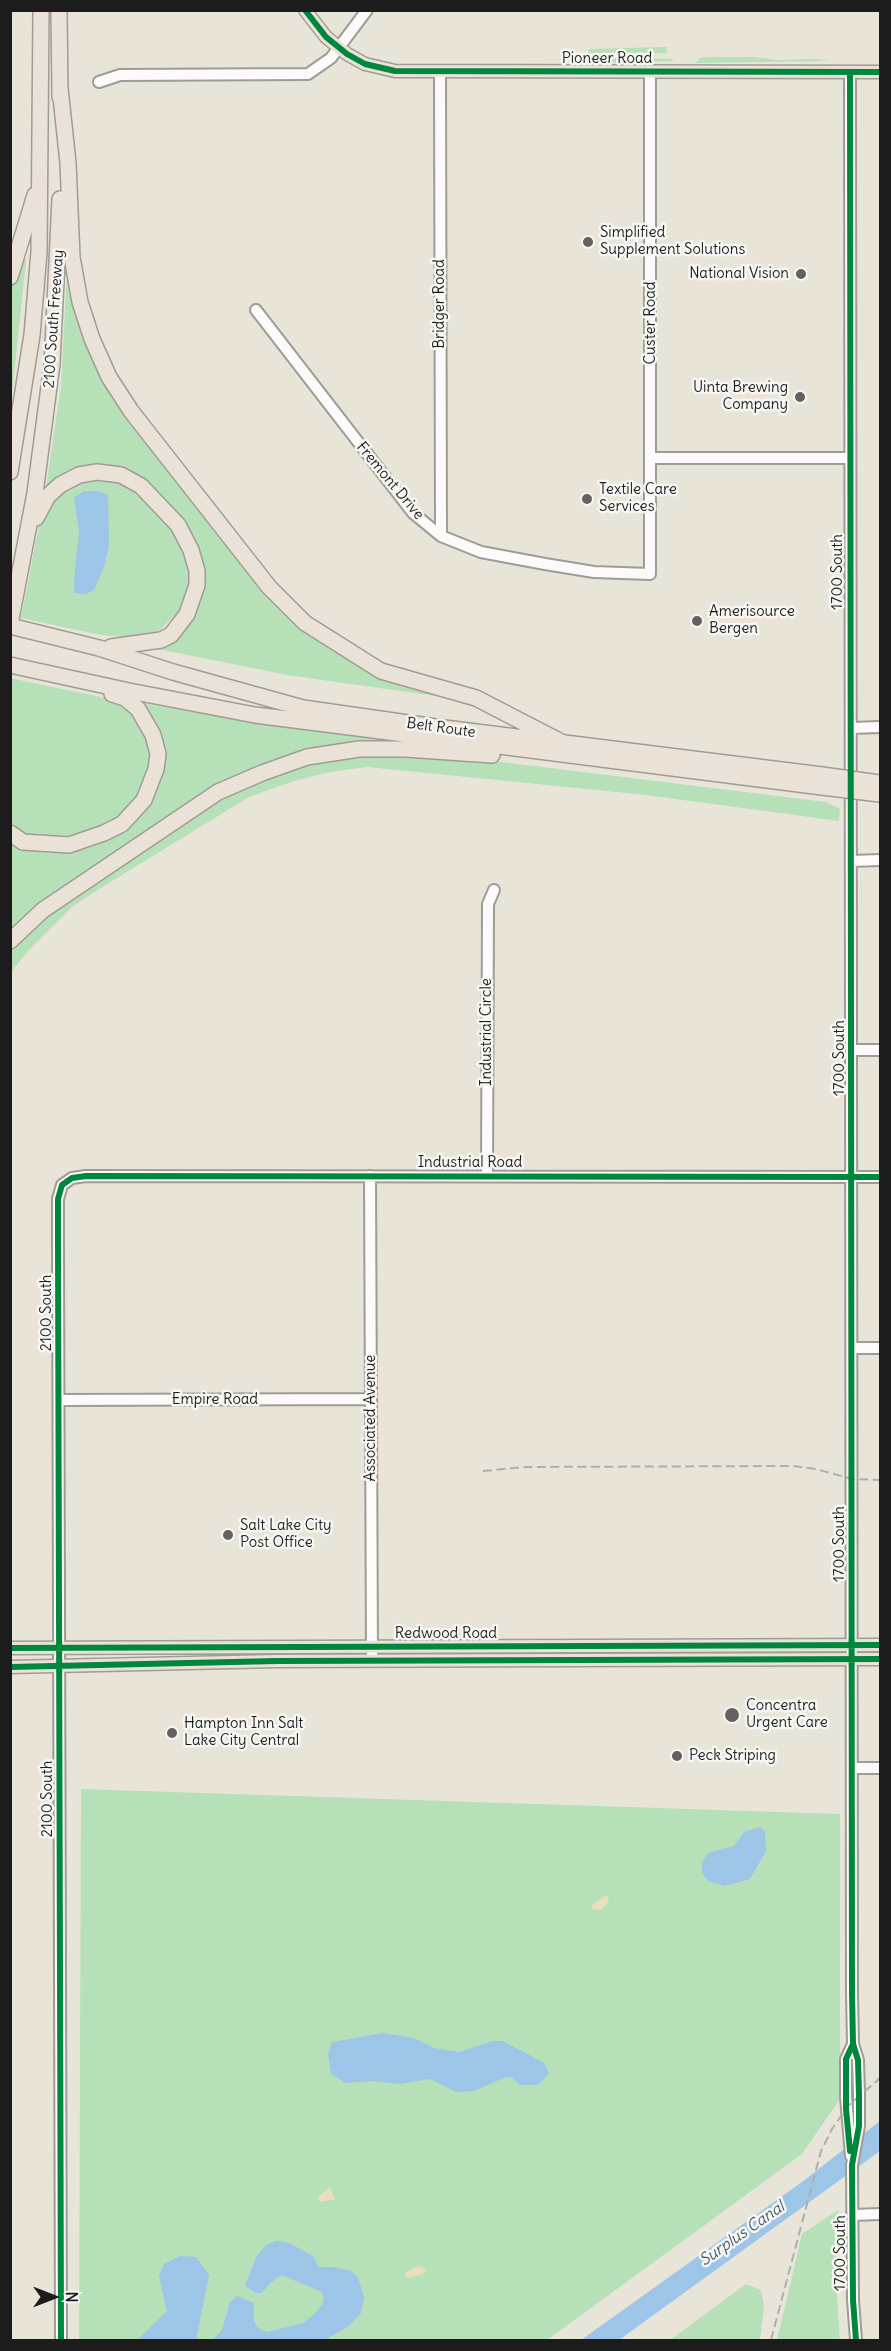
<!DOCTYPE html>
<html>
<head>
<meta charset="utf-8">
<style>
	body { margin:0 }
	#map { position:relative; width:891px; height:2351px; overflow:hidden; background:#e9e4d8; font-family:Delius,sans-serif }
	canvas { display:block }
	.frame { position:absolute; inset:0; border:12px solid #1c1c1c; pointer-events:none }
	.north { position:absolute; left:24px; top:2267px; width:60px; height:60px; -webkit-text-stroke:4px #f6f6f2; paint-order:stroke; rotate:90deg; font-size:16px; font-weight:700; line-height:24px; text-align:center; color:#1c1c1c }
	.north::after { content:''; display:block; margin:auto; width:21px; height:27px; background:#1c1c1c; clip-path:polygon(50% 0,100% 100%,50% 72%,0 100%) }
</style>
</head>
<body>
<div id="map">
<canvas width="891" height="2351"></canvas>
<div class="frame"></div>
<div class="north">N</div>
</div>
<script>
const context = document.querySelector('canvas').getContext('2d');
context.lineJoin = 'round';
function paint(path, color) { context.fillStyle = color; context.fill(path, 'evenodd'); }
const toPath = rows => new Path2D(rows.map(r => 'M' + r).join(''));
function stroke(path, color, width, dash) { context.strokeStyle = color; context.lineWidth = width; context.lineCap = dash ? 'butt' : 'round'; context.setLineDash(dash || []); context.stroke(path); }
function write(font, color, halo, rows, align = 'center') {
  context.font = font + ' Delius,sans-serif'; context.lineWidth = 5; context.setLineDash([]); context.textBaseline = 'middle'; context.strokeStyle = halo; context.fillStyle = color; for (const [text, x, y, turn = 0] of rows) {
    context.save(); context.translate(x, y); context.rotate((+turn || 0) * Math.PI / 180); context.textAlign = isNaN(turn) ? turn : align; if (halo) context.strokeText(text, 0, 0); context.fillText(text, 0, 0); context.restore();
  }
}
const green = toPath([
	[666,47,667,53,588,53,589,49],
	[702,57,753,57,778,60,818,59,829,61,695,63],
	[595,58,671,59,674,61,590,63],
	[68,252,115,387,310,628,443,693,443,697,287,675,153,648,176,628,199,560,137,476,60,477,46,487,61,386],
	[22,258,26,260,11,404,11,287],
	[116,475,174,524,193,576,183,607,160,630,136,638,100,635,21,618,41,515,45,506,80,477],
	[10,678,111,699,135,714,153,752,142,799,107,826,67,840,31,837,11,824],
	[139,703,275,725,432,744,364,743,197,798,61,888,11,932,11,835,25,844,106,835,158,782],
	[404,750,826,802,840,809,839,821,646,795,417,772,367,767,330,772,294,781,249,797,104,886,73,906,28,951,11,972,11,944,44,911,215,797,292,763],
	[81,1789,840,1814,840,2099,802,2154,547,2340,79,2340],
	[838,2210,836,2284,840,2340,777,2340,802,2234],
	[746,2284,761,2290,764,2305,760,2340,670,2340]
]);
const sand = toPath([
	[607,1895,609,1901,602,1910,592,1909,592,1905],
	[330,2187,335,2199,320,2202,318,2197],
	[419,2266,426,2269,423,2274,408,2278,405,2276,406,2272]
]);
const water = toPath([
	[84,491,98,491,108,495,109,546,104,567,94,590,86,594,74,593,74,579,79,533,74,497],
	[760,1827,765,1832,766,1851,750,1879,725,1886,708,1881,702,1873,702,1863,708,1853,734,1846,744,1832],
	[383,2033,414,2038,434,2048,459,2052,493,2041,503,2041,544,2063,549,2074,538,2085,520,2085,511,2077,506,2077,474,2091,456,2092,430,2079,399,2084,373,2081,346,2083,331,2074,328,2053,332,2042],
	[880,2121,880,2151,619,2340,581,2340,802,2182],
	[276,2241,289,2243,313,2256,319,2267,334,2267,351,2271,358,2277,364,2297,361,2313,349,2326,325,2340,212,2340,222,2330,230,2302,237,2296,254,2303,254,2321,258,2328,267,2332,303,2323,313,2315,322,2305,324,2299,322,2292,284,2276,277,2277,261,2293,255,2293,245,2285,257,2256,266,2245],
	[180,2256,196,2257,209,2275,196,2340,137,2340,167,2311,159,2276,164,2264]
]);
const minor = toPath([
	[440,71,441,536],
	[850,72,852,1993,853,2044,858,2060,859,2095,859,2126,852,2165,853,2300,856,2340],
	[99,82,120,75,308,74,331,58,367,10],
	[256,310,413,513,441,536,481,552,545,564,594,572,650,574,650,71],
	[651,458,850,458],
	[851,728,880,727],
	[851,861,880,860],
	[852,1050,880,1050],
	[487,1175,488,904,494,890],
	[370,1176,372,1655],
	[852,1348,880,1348],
	[59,1400,371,1399],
	[852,1768,880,1768],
	[851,2156,846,2097,846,2059,853,2044],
	[853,2215,880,2214],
	[61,2340,58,1242,58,1199,62,1185,72,1178,86,1176,880,1177]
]);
const major = toPath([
	[305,10,326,37,347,54,365,64,395,71,880,72],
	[10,1648,880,1645],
	[10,1667,277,1661,880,1659]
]);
const highway = toPath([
	[59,10,60,97],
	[60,88,68,163,72,257,80,302,92,339,109,377,131,411,269,587,305,623,381,671,476,698,565,744],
	[10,277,35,195],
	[10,472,32,335,39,252,41,10],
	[36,518,48,496,60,485,79,475,97,472,121,475,141,486,178,525,191,550,197,571,197,585,187,614,171,635,161,640,111,647],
	[10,624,35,493,52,364,60,199],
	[10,626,99,648,173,672,303,708,436,727,822,775],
	[10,665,129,691,255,715,822,787],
	[10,833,23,842,69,845,104,833,122,824,144,800,156,769,158,754,153,735,138,709,125,698,112,694],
	[10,941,43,910,218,792,262,773,307,757,359,749,406,749,492,755]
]);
const rail = toPath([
	[483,1471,525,1467,793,1466,816,1469,852,1479,880,1480],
	[771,2340,821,2151,832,2129,848,2106,880,2078]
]);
const highwayBridge = toPath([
	[822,775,879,783],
	[822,787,880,794]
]);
const cycleway = toPath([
	[305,10,326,37,347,54,365,64,395,71,880,72],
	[850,72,852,1993,853,2044,858,2060,859,2095,859,2126,852,2165,853,2300,856,2340],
	[10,1648,880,1645],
	[10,1667,277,1661,880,1659],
	[850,2151,846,2109,846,2059,853,2044],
	[61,2340,58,1242,58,1199,62,1185,72,1178,86,1176,880,1177]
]);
const markers = [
	[588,242,6,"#64625e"],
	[801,274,6,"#64625e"],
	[800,397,6,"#64625e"],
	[587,499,6,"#64625e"],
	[697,621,6,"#64625e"],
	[228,1535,6,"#64625e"],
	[732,1715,8,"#64625e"],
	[172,1733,6,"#64625e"],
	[677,1756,6,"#64625e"]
];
const streetNames = [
	["Pioneer Road",607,59],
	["Bridger Road",440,304,-90],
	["2100 South Freeway",54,319,-86],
	["Custer Road",651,323,-90],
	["Fremont Drive",390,481,50],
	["1700 South",838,572,-90],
	["Belt Route",441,728,8],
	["Industrial Circle",487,1032,-90],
	["1700 South",840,1058,-90],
	["Industrial Road",470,1163],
	["2100 South",47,1313,-90],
	["Empire Road",215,1400],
	["Associated Avenue",371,1418,-90],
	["1700 South",840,1544,-90],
	["Redwood Road",446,1634],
	["2100 South",48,1799,-90],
	["1700 South",841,2253,-90]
];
const poiNames = [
	["Simplified",600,233],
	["Supplement Solutions",600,250],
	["National Vision",789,274,"right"],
	["Uinta Brewing",788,388,"right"],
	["Company",788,405,"right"],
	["Textile Care",599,490],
	["Services",599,507],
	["Amerisource",709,612],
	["Bergen",709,629],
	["Salt Lake City",240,1526],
	["Post Office",240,1543],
	["Concentra",746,1706],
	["Urgent Care",746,1723],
	["Hampton Inn Salt",184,1724],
	["Lake City Central",184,1741],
	["Peck Striping",689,1756]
];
const waterNames = [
	["Surplus Canal",742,2234,-35]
];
paint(green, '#b6e0b7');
paint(sand, '#ecdeb8');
paint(water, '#9dc5e7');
stroke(minor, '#9f9c95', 14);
stroke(major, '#9f9c95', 15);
stroke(highway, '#9f9c95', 18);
stroke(minor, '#fcfbf9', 10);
stroke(major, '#ebe2d7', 12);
stroke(highway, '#ebe2d7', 15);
stroke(rail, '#aeaeac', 2, [9, 4.5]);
stroke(highwayBridge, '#9f9c95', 18, []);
stroke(highwayBridge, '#ebe2d7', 15);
stroke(cycleway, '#00873e', 6);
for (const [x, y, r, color] of markers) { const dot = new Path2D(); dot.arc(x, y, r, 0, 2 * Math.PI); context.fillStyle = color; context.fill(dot); stroke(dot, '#f6f6f2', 2); }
write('15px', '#1c1c1c', '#f6f6f2', streetNames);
write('15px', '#1c1c1c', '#f6f6f2', poiNames, 'left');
write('italic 16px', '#425a70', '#f6f6f2', waterNames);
</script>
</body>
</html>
